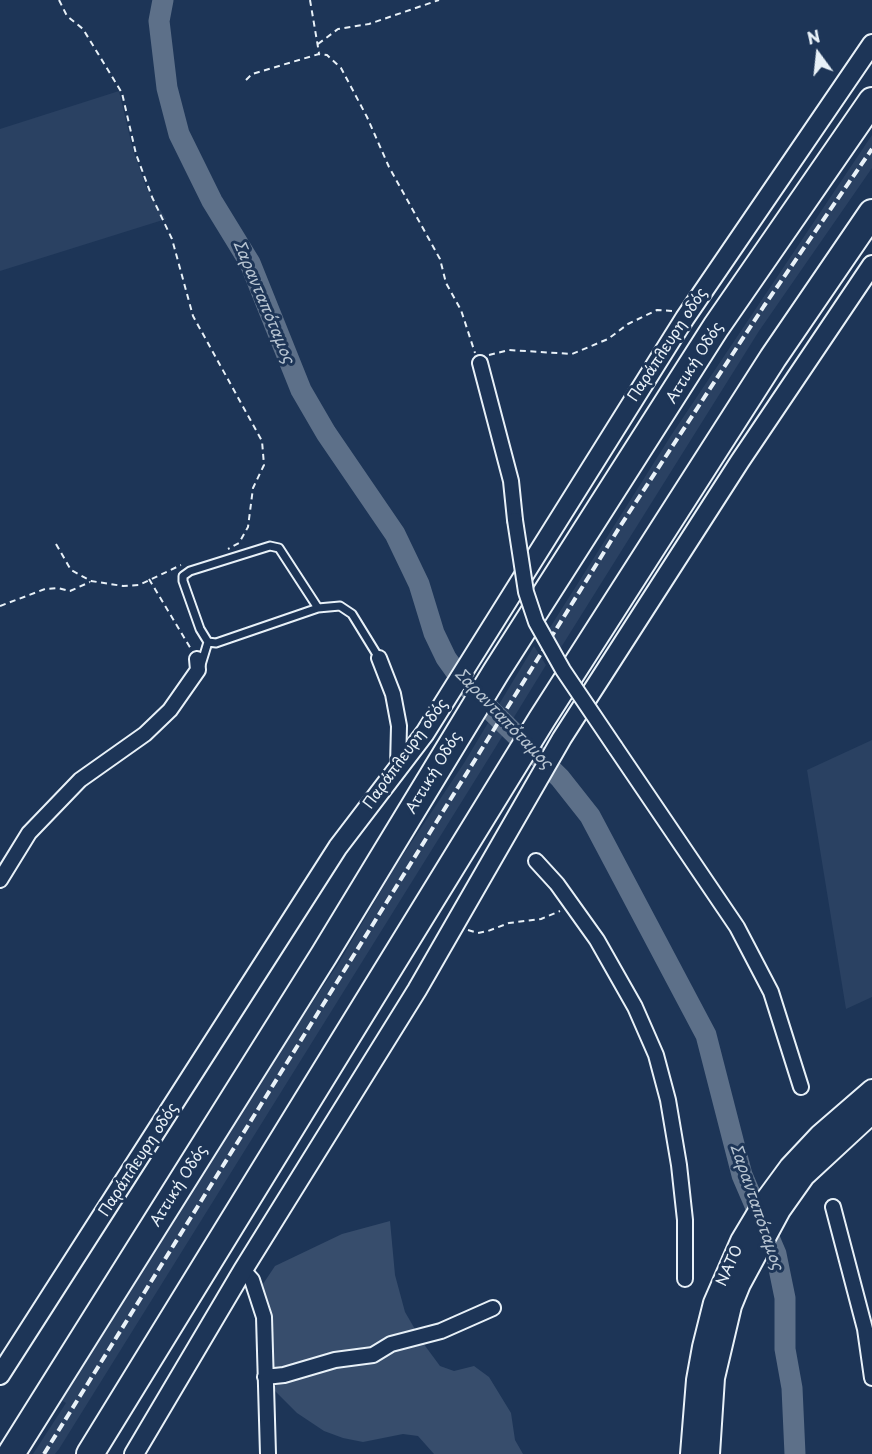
<!DOCTYPE html>
<html>
<head>
<meta charset="utf-8">
<style>
	body { margin:0 }
	#map { position:relative; width:872px; height:1454px; overflow:hidden; background:#1d3557; font-family:"Playpen Sans",sans-serif }
	canvas { display:block }
	.north { position:absolute; left:788px; top:24px; width:60px; height:60px; -webkit-text-stroke:4px #1d3557; paint-order:stroke; rotate:345deg; font-size:16px; font-weight:700; line-height:24px; text-align:center; color:#e8f1f8 }
	.north::after { content:''; display:block; margin:auto; width:21px; height:27px; background:#e8f1f8; clip-path:polygon(50% 0,100% 100%,50% 72%,0 100%) }
</style>
</head>
<body>
<div id="map">
<canvas width="872" height="1454"></canvas>
<div class="north">N</div>
</div>
<script>
const context = document.querySelector('canvas').getContext('2d');
context.lineJoin = 'round';
function paint(path, color) { context.fillStyle = color; context.fill(path, 'evenodd'); }
const toPath = rows => new Path2D(rows.map(r => 'M' + r).join(''));
function stroke(path, color, width, dash) { context.strokeStyle = color; context.lineWidth = width; context.lineCap = dash ? 'butt' : 'round'; context.setLineDash(dash || []); context.stroke(path); }
function write(font, color, halo, rows, align = 'center') {
  context.font = font + ' "Playpen Sans",sans-serif'; context.lineWidth = 6; context.setLineDash([]); context.textBaseline = 'middle'; context.strokeStyle = halo; context.fillStyle = color; for (const [text, x, y, turn = 0] of rows) {
    context.save(); context.translate(x, y); context.rotate((+turn || 0) * Math.PI / 180); context.textAlign = isNaN(turn) ? turn : align; if (halo) context.strokeText(text, 0, 0); context.fillText(text, 0, 0); context.restore();
  }
}
const built = toPath([
	[119,91,133,150,147,189,166,219,0,271,0,129],
	[872,135,872,168,759,331,560,649,549,629,672,434],
	[534,646,546,665,492,753,59,1449,55,1454,33,1454,66,1403,61,1400,276,1057,340,961,395,867,464,763],
	[872,740,872,997,846,1009,807,770]
]);
const green = toPath([
	[390,1221,395,1275,405,1312,423,1343,440,1366,454,1371,474,1366,489,1377,511,1413,515,1440,523,1454,434,1454,418,1436,403,1434,363,1442,343,1438,324,1431,297,1413,275,1391,269,1369,263,1284,275,1266,342,1234]
]);
const river = toPath([
	[163,0,159,21,167,88,179,134,212,201,250,263,301,390,326,433,395,534,419,584,434,633,446,658,466,686,560,778,590,816,706,1035,742,1175,776,1254,785,1298,785,1349,792,1388,795,1454]
]);
const path = toPath([
	[59,0,67,16,83,29,122,93,136,154,152,197,172,239,193,316,262,441,264,465,253,488,248,527,239,543,228,549],
	[310,0,319,53],
	[318,44,338,29,369,24,439,0],
	[246,80,252,74,319,54,327,55,341,68,367,117,389,167,440,259,446,283,461,310,475,353],
	[489,355,509,350,572,354,608,339,628,324,657,310,672,311],
	[56,544,71,570,91,581,123,586,139,585,181,565],
	[149,579,191,649],
	[0,606,45,589,58,588,70,591,90,582],
	[468,930,478,933,488,931,509,923,541,919,560,911]
]);
const service = toPath([
	[208,642,216,643,318,608,340,606,352,614,379,658],
	[201,665,208,642,200,629,183,581,183,576,190,571,270,546,279,548,318,608]
]);
const minor = toPath([
	[480,363,511,481,515,520],
	[379,658,393,694,399,726,398,766],
	[615,747,737,927,771,992,801,1087],
	[536,861,557,884,597,940,635,1007,656,1055,668,1100,679,1165,685,1220,685,1279],
	[0,880,29,833,80,780,145,734,170,710,198,670,197,659],
	[833,1207,865,1329,872,1378],
	[243,1270,252,1280,264,1317,268,1454],
	[265,1377,284,1375,335,1360,373,1355,391,1344,441,1331,493,1308]
]);
const tertiary = toPath([
	[0,1375,338,847,425,733,685,318,872,44],
	[134,1454,243,1270,417,990,562,738,740,461,872,265]
]);
const secondary = toPath([
	[691,1454,697,1380,703,1347,714,1303,741,1241,765,1201,790,1167,820,1135,872,1090],
	[709,1454,714,1378,731,1306,740,1284,780,1210,804,1176,872,1113]
]);
const motorway = toPath([
	[11,1454,324,955,496,672,716,327,872,101],
	[90,1454,542,719,773,358,872,213]
]);
const rail = toPath([
	[44,1454,619,528,764,306,872,149]
]);
const minorBridge = toPath([
	[515,520,526,592,536,622,563,670,615,747]
]);
const streetNames = [
	["Παράπλευρη οδός",668,345,-57],
	["Αττική Οδός",695,363,-58],
	["Παράπλευρη οδός",406,754,-54],
	["Αττική Οδός",434,773,-59],
	["Παράπλευρη οδός",139,1160,-57],
	["Αττική Οδός",179,1186,-58],
	["ΝΑΤΟ",730,1266,-66]
];
const waterNames = [
	["Σαρανταπόταμος",263,302,67],
	["Σαρανταπόταμος",503,719,46],
	["Σαρανταπόταμος",756,1207,71]
];
paint(built, '#2a4162');
paint(green, '#374d6c');
stroke(river, '#5d7089', 21);
stroke(service, '#e8f1f8', 11);
stroke(minor, '#e8f1f8', 18);
stroke(tertiary, '#e8f1f8', 22);
stroke(secondary, '#e8f1f8', 24);
stroke(motorway, '#e8f1f8', 30);
stroke(path, '#e8f1f8', 2, [6, 4.5]);
stroke(service, '#1d3557', 7);
stroke(minor, '#1d3557', 14);
stroke(tertiary, '#1d3557', 18);
stroke(secondary, '#1d3557', 20);
stroke(motorway, '#1d3557', 26);
stroke(rail, '#e8f1f8', 4, [9, 4.5]);
stroke(minorBridge, '#e8f1f8', 18, []);
stroke(minorBridge, '#1d3557', 14);
write('15px', '#e8f1f8', '#1d3557', streetNames);
write('italic 16px', '#b7c4d1', '#1d3557', waterNames);
</script>
</body>
</html>
